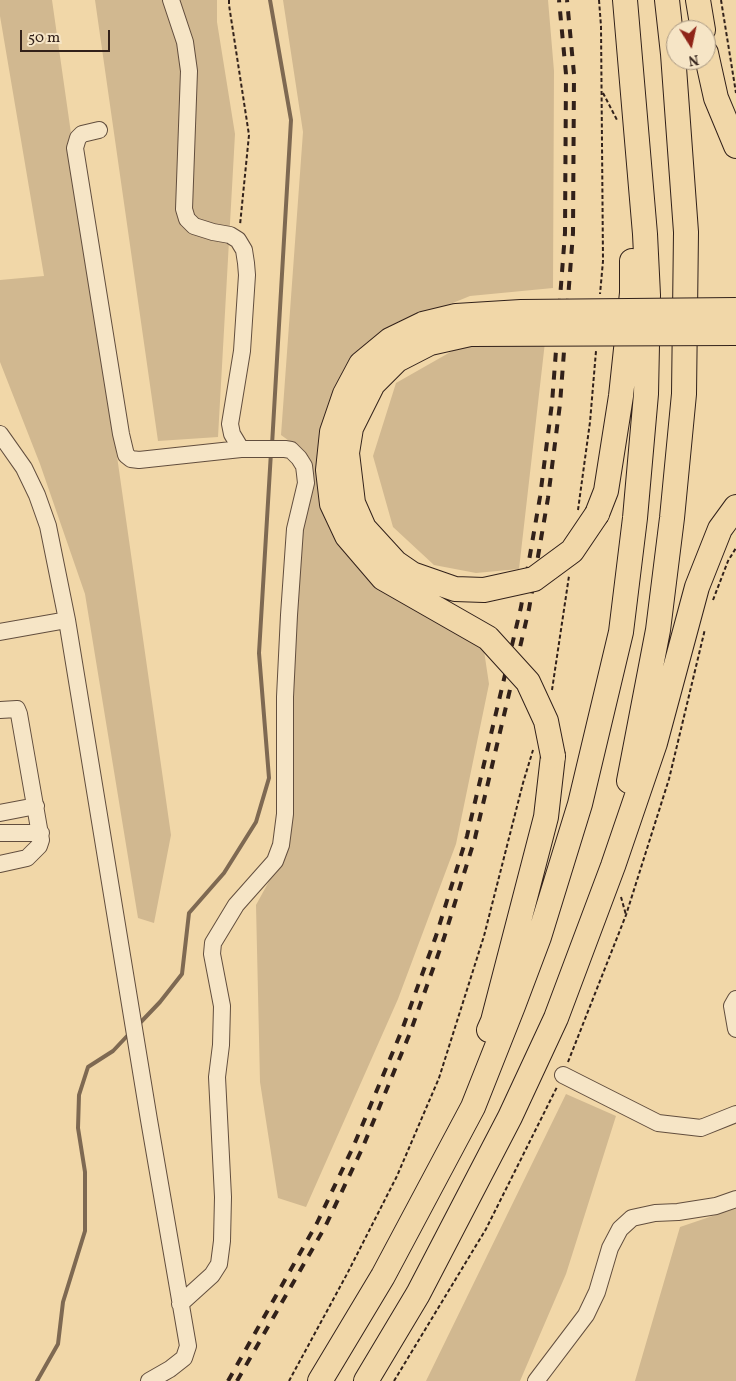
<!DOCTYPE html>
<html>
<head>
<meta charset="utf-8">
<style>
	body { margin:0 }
	#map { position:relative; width:736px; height:1381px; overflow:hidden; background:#f1d7a8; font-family:Vollkorn,serif }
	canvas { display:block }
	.north { position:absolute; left:666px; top:20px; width:50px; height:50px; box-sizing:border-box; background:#f6e5c6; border:1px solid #a89781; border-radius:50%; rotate:170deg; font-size:14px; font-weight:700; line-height:20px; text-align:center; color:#32211a }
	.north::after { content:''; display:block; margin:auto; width:18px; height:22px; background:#8f2418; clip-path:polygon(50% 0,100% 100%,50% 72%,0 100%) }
	.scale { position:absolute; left:20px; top:30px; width:90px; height:22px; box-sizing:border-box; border:2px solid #32211a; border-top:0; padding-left:6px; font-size:15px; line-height:18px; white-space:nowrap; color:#32211a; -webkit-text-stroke:4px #f6e5c6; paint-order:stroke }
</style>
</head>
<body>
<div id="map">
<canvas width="736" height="1381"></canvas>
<div class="north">N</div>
<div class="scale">50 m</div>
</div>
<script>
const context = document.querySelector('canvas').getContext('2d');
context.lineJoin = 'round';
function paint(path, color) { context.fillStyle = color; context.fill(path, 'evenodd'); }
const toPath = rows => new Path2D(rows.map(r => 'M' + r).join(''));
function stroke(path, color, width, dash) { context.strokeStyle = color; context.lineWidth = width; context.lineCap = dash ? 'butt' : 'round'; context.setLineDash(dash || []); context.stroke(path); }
const green = toPath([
	[0,0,52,0,171,835,154,923,138,918,85,594,40,464,0,362,0,280,44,276,0,16],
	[95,0,217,0,217,22,235,134,218,437,158,441],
	[283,0,548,0,554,71,553,288,470,296,401,324,322,490,483,644,489,684,456,844,398,999,306,1207,278,1198,260,1082,256,905,290,843,299,448,281,435,303,132],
	[545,342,519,569,476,573,434,565,393,527,373,456,396,383,461,346],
	[566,1094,616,1116,566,1274,520,1381,426,1381],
	[736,1208,736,1381,635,1381,680,1227]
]);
const stream = toPath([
	[270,0,291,120,272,445],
	[139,1024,160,1002,182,974,189,913,224,873,256,822,269,778,259,653,271,452],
	[37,1381,58,1344,63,1302,85,1231,85,1172,78,1128,79,1095,88,1067,113,1051,129,1034]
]);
const path = toPath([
	[229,0,229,5,249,135,240,225],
	[599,0,601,26,603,261,600,294],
	[721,0,736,93],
	[603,93,617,120],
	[578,510,590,422,596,351],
	[713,600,728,561,736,548],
	[552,690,569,576],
	[621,897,626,915],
	[568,1062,626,915,669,779,705,629],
	[289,1381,347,1274,397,1176,439,1078,484,936,523,783,533,750],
	[394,1381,486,1229,557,1087]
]);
const minor = toPath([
	[171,0,185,42,189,71,184,209,187,219,194,226,213,232,230,235,238,240,244,250,246,263,247,275,242,351,230,424,232,434,241,449],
	[99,130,82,134,78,138,75,148,121,434,126,455,131,459,139,460,241,449,285,449,291,450,299,458,304,466,305,474,306,483,295,529,289,615,285,697,285,814,281,845,275,861,236,905,213,943,212,954,222,1006,221,1045,217,1077,223,1197,222,1241,219,1264,212,1275,180,1304],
	[0,434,24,468,37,495,48,526,67,620,149,1120,188,1346,184,1358,170,1369,149,1381],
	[0,632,67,620],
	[0,710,17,709,19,714,41,840,39,846,27,858,0,864],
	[0,813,36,806],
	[0,833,41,833],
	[736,999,732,1006,736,1029],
	[563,1075,658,1123,701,1128,736,1114],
	[536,1381,586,1315,597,1292,610,1248,620,1229,632,1218,655,1213,678,1212,716,1206,736,1199]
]);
const highway = toPath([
	[698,0,703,30],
	[706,53,716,98,736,146],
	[597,514,606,491,621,396,632,293,632,261],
	[629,781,658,630,672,518,684,394,686,232,673,54,667,0],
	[489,1030,493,1021,546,817,553,756],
	[320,1381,383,1276,473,1107,513,1006,539,937,580,804,621,632,635,518,646,394,648,295,645,234,625,0],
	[366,1381,418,1294,510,1117,556,1018,613,866,655,743,697,587,720,529,736,507]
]);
const rail = toPath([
	[228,1381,317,1223,354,1145,402,1030,436,936,467,836,521,607,540,497,552,403,565,233,566,74,559,0],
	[237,1381,325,1227,362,1149,410,1033,444,938,475,838,529,609,548,498,560,404,573,233,574,74,567,0]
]);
const highwayBridge = toPath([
	[597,514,572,551,534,579,484,590,455,589,412,574,396,563,364,528,353,503,347,453,351,428,373,384,397,360,430,343,470,334,736,333],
	[553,756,546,721,528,682,488,638,383,578,347,536,332,504,328,470,332,432,345,394,361,364,390,340,423,324,456,316,521,312,736,310]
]);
paint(green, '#d1b890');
stroke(stream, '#7e6952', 4);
stroke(minor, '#624e3e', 18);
stroke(highway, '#32211a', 26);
stroke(path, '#32211a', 2, [4, 2.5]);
stroke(minor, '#f6e5c6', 16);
stroke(highway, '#f1d7a8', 24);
stroke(rail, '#32211a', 4, [9, 9]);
stroke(highwayBridge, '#32211a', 26, []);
stroke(highwayBridge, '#f1d7a8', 24);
</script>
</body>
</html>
